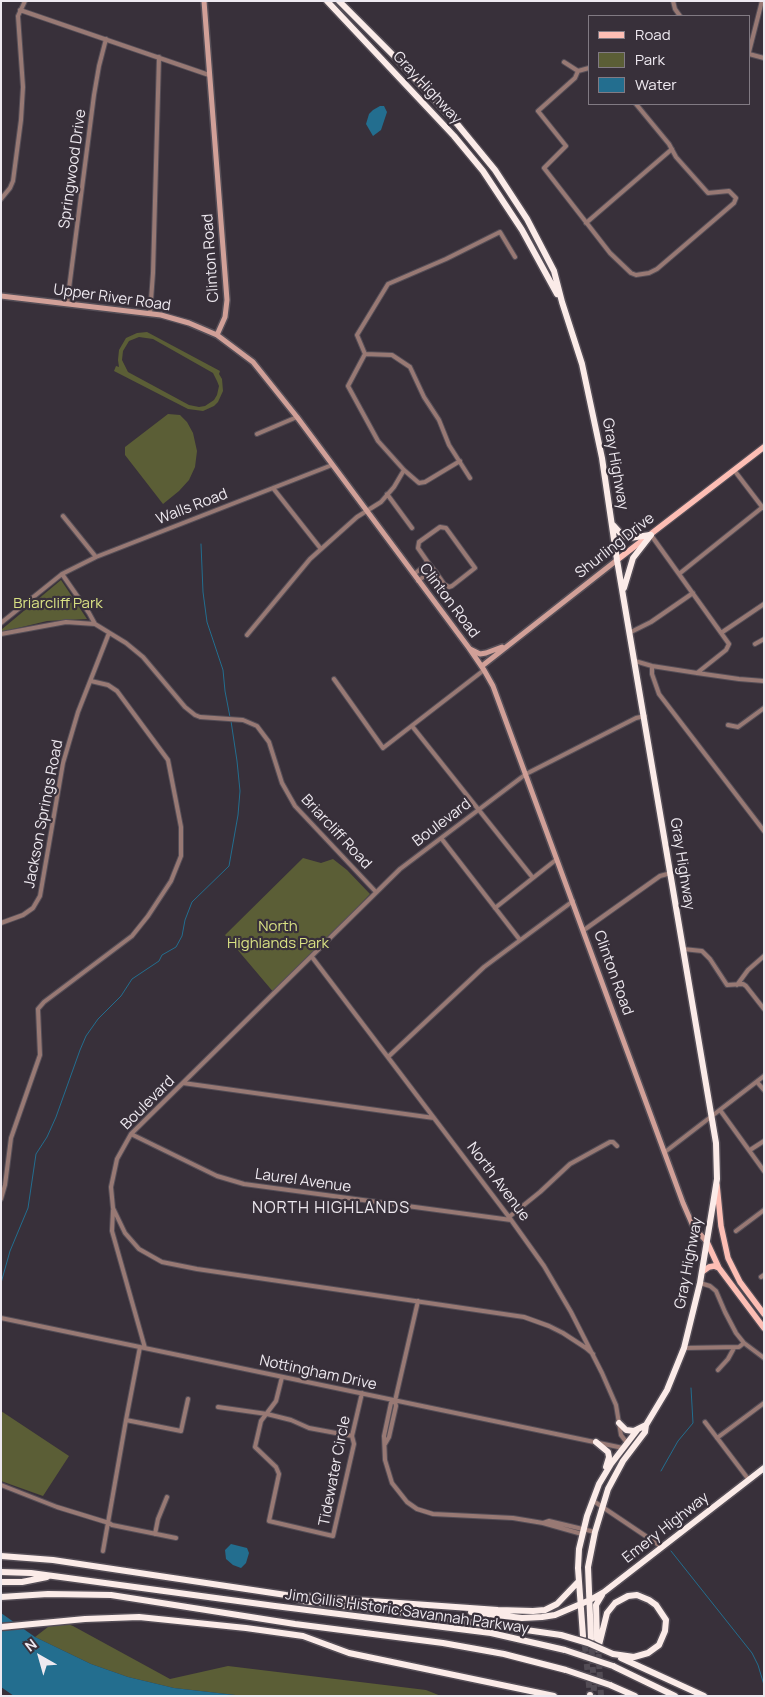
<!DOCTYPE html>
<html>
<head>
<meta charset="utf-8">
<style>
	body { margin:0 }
	#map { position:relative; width:765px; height:1697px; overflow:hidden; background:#38303a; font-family:Manrope,sans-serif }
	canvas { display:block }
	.frame { position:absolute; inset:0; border:2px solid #eee9f0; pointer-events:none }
	.legend { position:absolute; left:588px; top:15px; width:162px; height:90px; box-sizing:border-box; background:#38303a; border:1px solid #817a83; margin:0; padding:6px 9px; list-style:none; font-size:15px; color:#eee9f0 }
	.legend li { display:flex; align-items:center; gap:10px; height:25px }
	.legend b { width:25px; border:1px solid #817a83 }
	.north { position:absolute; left:15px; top:1632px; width:50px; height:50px; -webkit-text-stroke:4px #38303a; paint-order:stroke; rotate:322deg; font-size:14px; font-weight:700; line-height:20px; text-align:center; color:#eee9f0 }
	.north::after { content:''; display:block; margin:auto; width:18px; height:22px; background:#eee9f0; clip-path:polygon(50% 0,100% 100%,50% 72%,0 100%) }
</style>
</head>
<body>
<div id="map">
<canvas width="765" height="1697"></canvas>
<div class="frame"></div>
<ul class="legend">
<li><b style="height:6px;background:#fdbeb4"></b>Road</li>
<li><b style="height:14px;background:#5b5e36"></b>Park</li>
<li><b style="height:14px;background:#236e8f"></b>Water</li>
</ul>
<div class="north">N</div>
</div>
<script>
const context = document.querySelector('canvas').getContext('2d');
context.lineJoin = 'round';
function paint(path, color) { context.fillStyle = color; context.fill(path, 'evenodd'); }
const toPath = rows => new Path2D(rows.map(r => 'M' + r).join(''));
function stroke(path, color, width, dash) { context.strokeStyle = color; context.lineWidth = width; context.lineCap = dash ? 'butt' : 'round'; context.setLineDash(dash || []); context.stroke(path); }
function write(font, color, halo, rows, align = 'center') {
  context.font = font + ' Manrope,sans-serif'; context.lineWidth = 4.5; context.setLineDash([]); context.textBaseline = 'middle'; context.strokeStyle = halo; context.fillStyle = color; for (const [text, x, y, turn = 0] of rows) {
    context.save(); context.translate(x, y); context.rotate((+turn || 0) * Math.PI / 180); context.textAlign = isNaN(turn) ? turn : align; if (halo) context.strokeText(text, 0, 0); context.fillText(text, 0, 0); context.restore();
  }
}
const green = toPath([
	[147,332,220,371,219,374,222,379,223,391,218,402,214,406,203,411,188,409,114,371,116,366,119,367,118,360,119,350,126,338,137,333],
	[139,337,153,339,213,373,217,381,219,386,217,395,214,400,205,406,199,407,189,405,128,372,122,360,123,351,129,341],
	[168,414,180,415,187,422,193,433,197,451,195,467,189,480,179,491,163,504,125,455,125,447],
	[61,580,87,619,47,621,1,632,1,630],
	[303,858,321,863,333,859,347,870,370,894,275,994,225,935],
	[1,1411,69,1456,43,1496,1,1481],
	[57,1620,73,1626,170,1679,228,1666,426,1690,441,1696,244,1696,174,1688,128,1677,91,1664,35,1637]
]);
const water = toPath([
	[380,106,384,106,387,112,381,130,373,136,366,124,369,114,373,110],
	[231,1544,247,1548,249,1553,246,1563,241,1568,233,1565,226,1559,225,1550],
	[1,1613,35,1637,91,1664,128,1677,174,1688,244,1696,14,1696,1,1687]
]);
const stream = toPath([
	[201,544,203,592,207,622,223,670,225,691,230,717],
	[1,1283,10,1251,28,1208,36,1154,47,1137,56,1117,80,1050,86,1036,98,1019,121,996,132,979,159,961,162,955,176,947,182,936,185,920,192,902,229,866,238,815,240,791,237,761,231,721],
	[661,1471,678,1441,693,1423,691,1388],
	[671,1551,752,1653,758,1665,764,1685]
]);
const highwayTunnel = toPath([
	[584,1637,590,1695],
	[591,1640,594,1688,593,1695],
	[598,1645,601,1696]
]);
const street = toPath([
	[673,1,675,9,680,16],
	[20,10,209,75],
	[749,52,762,1],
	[749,54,764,58],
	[564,62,578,71,589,68],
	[578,71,575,78,538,111,566,146,544,168,610,253,631,273,636,275,649,273,657,269,734,203,736,198,729,191,708,193,676,157,669,144,636,104],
	[1,199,10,188,13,181,21,120,23,87,18,16,25,1],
	[586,223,672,149],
	[67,304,94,95,99,66,106,39],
	[150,314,153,273,159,57],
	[365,354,392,355,410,367,424,397,439,420,449,445,470,478],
	[257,434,297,417],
	[460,461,425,482,419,483,404,470,378,441,348,386,365,354,357,335,388,284,446,259,500,232,515,257],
	[734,470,763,508],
	[273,488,321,549],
	[387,494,412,528],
	[63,516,96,557],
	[651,535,729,644,726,650,697,673],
	[427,561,435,571],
	[62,574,89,613,95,624],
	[414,574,426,565,427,561,418,548,419,542,440,527,446,528,475,568,452,586,449,587,444,584,435,571,431,571,418,581],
	[679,574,764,506],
	[1,623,62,574,96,557,332,465],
	[631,632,651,622,693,593],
	[721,633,764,604],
	[1,634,66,622,95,624,126,643,143,657,185,707,195,715,200,717,243,720,257,726,269,742,282,783,295,806,376,892],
	[247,635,310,559,357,517,381,502,394,487,404,470],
	[755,644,764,639],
	[635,661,652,666,697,673,739,679,764,681],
	[652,666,652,674,659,694,764,831],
	[334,679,383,748,484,670],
	[728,725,738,727,764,708],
	[412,726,533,878],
	[441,838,520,940],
	[495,908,557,859],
	[1,923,23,915,33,908,40,896,63,763,78,712,109,633],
	[584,930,660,876,671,873],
	[683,949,702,951,710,959,727,985,743,984,746,986,764,1009],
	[312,957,509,1217,544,1266,571,1312,602,1373,616,1405,621,1435,627,1443],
	[737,985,748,970,764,956],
	[388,1057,484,967,573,901],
	[757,1082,764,1090],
	[183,1083,434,1118],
	[720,1110,764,1171],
	[131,1134,217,1176,244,1184,511,1220],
	[750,1150,764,1141],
	[665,1152,764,1076],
	[1,1199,5,1185,11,1138,40,1055,38,1009,44,1002,132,936,148,916,171,881,181,856,181,827,168,760,117,691,108,685,91,681],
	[113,1210,112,1231,145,1348],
	[509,1217,540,1192,570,1164,610,1142,613,1142,617,1146],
	[736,1231,764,1210],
	[761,1277,764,1275],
	[700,1283,710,1286,716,1291,725,1312,736,1333,744,1343,764,1358],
	[1,1318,623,1448],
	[684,1348,739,1347,744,1343],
	[593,1354,586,1348,563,1333,549,1326,524,1317,197,1269,162,1262,139,1249,125,1233,113,1208,111,1187,117,1159,131,1134,400,869,526,774,636,718,645,716],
	[718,1370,728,1359,734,1348],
	[282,1377,276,1401,261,1421,255,1447,276,1467,279,1474,269,1521,333,1536,354,1444,352,1436,362,1393],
	[395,1401,391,1403,384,1436,385,1460,392,1483,407,1502,417,1509,433,1514,513,1518,543,1523,582,1534],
	[218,1407,267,1414,291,1420,309,1428,352,1436],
	[126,1420,181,1431,188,1399],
	[705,1422,749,1480],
	[717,1438,764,1403],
	[385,1444,389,1437,396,1406,395,1401,418,1301],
	[1,1485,57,1507,109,1523,112,1525,176,1538],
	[592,1500,662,1547],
	[543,1523,549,1521,595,1532],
	[155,1534,158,1519,167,1497],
	[103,1551,126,1420,140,1347]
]);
const secondary = toPath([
	[204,1,227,300,225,317,217,335],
	[1,296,161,315,189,323,217,335,253,362,297,417,469,648,484,670,493,686,683,1203,693,1226,707,1242],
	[470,649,480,654,486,653,502,647],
	[482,666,617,560]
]);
const primary = toPath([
	[617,560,764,447],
	[717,1185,721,1226,728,1258,740,1282,764,1314],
	[707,1242,719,1268,764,1328],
	[702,1272,709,1267,714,1266,719,1268]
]);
const highway = toPath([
	[327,1,454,136,483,171,522,230,557,294],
	[339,1,394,56,458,125,495,170,527,219,554,271,562,302,582,364,602,458,617,560,716,1143,717,1179,713,1204,700,1283,684,1348,667,1390,646,1425,645,1432,623,1461,608,1489,595,1532,588,1567,591,1639],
	[613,525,623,536,630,538,650,535],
	[624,588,633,558,651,535],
	[619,1423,626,1430,634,1431,638,1429],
	[596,1442,608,1452,609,1457,606,1467],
	[1,1556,53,1560,286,1595,498,1610,533,1611,545,1610,557,1604,578,1582],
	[1,1572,31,1573,275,1606,491,1633,565,1650],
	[1,1582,22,1582,47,1577],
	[1,1597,48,1594,111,1595,295,1624,443,1643,504,1654,566,1670],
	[294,1598,303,1601,407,1613,561,1635],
	[471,1612,522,1618,542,1617,555,1615,590,1600,604,1592,764,1468],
	[1,1627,85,1619,139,1617,246,1628,303,1636,349,1653,554,1696],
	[583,1636,578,1568,579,1549,587,1516,599,1484,611,1464,638,1429,646,1425],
	[597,1639,596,1605,602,1595],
	[598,1649,607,1613,615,1603,628,1596,637,1595,649,1600,656,1605,666,1620,665,1631,659,1645,648,1653,634,1657,613,1654],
	[621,1658,704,1696],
	[613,1666,675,1696],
	[610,1685,635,1696],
	[590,1695,590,1696]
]);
const highwayBridge = toPath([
	[561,1635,588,1643,613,1654],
	[565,1650,613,1666],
	[566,1670,610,1685]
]);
const streetNames = [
	["Gray Highway",427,88,47],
	["Springwood Drive",73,169,-82],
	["Clinton Road",211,258,-94],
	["Upper River Road",112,298,8],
	["Gray Highway",615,464,80],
	["Walls Road",192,507,-21],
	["Shurling Drive",615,546,-38],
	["Clinton Road",449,601,53],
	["Jackson Springs Road",44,814,-79],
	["Boulevard",442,823,-37],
	["Briarcliff Road",336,832,47],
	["Gray Highway",682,864,81],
	["Clinton Road",613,973,70],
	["Boulevard",148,1103,-45],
	["Laurel Avenue",303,1181,8],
	["North Avenue",498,1182,53],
	["Gray Highway",689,1263,-79],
	["Nottingham Drive",318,1373,12],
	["Tidewater Circle",335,1471,-79],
	["Emery Highway",666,1528,-38],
	["Jim Gillis Historic Savannah Parkway",407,1612,8]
];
const parkNames = [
	["Briarcliff Park",58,604],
	["North",278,927],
	["Highlands Park",278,944]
];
const neighbourhoodNames = [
	["NORTH HIGHLANDS",331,1209]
];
paint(green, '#5b5e36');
paint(water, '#236e8f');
stroke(stream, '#236e8f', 1);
stroke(highwayTunnel, '#534c55', 6, [6, 3]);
stroke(street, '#554e57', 6);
stroke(secondary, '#554e57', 8);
stroke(primary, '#554e57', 8);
stroke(highway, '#554e57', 9);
stroke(street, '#987974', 4);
stroke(secondary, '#d1a098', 5);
stroke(primary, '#fdbeb4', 5.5);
stroke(highway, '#fbebe8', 6);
stroke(highwayBridge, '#554e57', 9, []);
stroke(highwayBridge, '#fbebe8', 6);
write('15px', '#eee9f0', '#38303a', streetNames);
write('15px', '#d9e183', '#38303a', parkNames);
context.letterSpacing = '1px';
write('16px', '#eee9f0', '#38303a', neighbourhoodNames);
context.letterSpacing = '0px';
</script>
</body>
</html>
